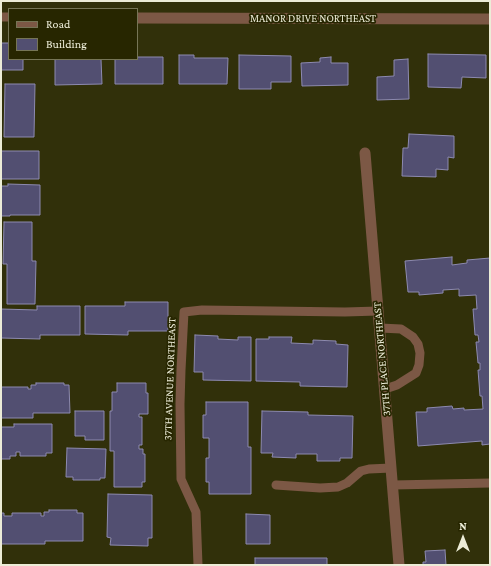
<!DOCTYPE html>
<html>
<head>
<meta charset="utf-8">
<style>
	body { margin:0 }
	#map { position:relative; width:491px; height:566px; overflow:hidden; background:#31300a; font-family:"Crimson Pro",serif }
	canvas { display:block }
	.frame { position:absolute; inset:0; border:2px solid #ececd7; pointer-events:none }
	.legend { position:absolute; left:8px; top:8px; width:130px; height:52px; box-sizing:border-box; background:#272600; border:1px solid #767556; margin:0; padding:5px 7px; list-style:none; font-size:12px; color:#ececd7 }
	.legend li { display:flex; align-items:center; gap:8px; height:20px }
	.legend b { width:20px; border:1px solid #767556 }
	.north { position:absolute; left:443px; top:518px; width:40px; height:40px; -webkit-text-stroke:3px #272600; paint-order:stroke; rotate:0deg; font-size:11px; font-weight:700; line-height:16px; text-align:center; color:#ececd7 }
	.north::after { content:''; display:block; margin:auto; width:14px; height:18px; background:#ececd7; clip-path:polygon(50% 0,100% 100%,50% 72%,0 100%) }
</style>
</head>
<body>
<div id="map">
<canvas width="491" height="566"></canvas>
<div class="frame"></div>
<ul class="legend">
<li><b style="height:5px;background:#7c5845"></b>Road</li>
<li><b style="height:11px;background:#524f71"></b>Building</li>
</ul>
<div class="north">N</div>
</div>
<script>
const context = document.querySelector('canvas').getContext('2d');
context.lineJoin = 'round';
function paint(path, color) { context.fillStyle = color; context.fill(path, 'evenodd'); }
const toPath = rows => new Path2D(rows.map(r => 'M' + r).join(''));
function stroke(path, color, width, dash) { context.strokeStyle = color; context.lineWidth = width; context.lineCap = dash ? 'butt' : 'round'; context.setLineDash(dash || []); context.stroke(path); }
function write(font, color, halo, rows, align = 'center') {
  context.font = font + ' "Crimson Pro",serif'; context.lineWidth = 3.5; context.setLineDash([]); context.textBaseline = 'middle'; context.strokeStyle = halo; context.fillStyle = color; for (const [text, x, y, turn = 0] of rows) {
    context.save(); context.translate(x, y); context.rotate((+turn || 0) * Math.PI / 180); context.textAlign = isNaN(turn) ? turn : align; if (halo) context.strokeText(text, 0, 0); context.fillText(text, 0, 0); context.restore();
  }
}
const building = toPath([
	[1,43,9,43,9,59,23,59,23,70,1,70,1,43],
	[428,54,486,55,486,78,462,77,461,88,428,87,428,54],
	[179,55,194,55,194,58,228,58,227,84,179,84,179,55],
	[239,55,291,56,291,82,271,82,271,89,239,89,239,55],
	[137,57,163,57,163,84,115,84,115,59,137,59,137,57],
	[331,57,331,63,348,63,348,85,302,86,301,63,320,62,320,58,331,57],
	[55,59,101,59,102,84,55,85,55,59],
	[408,59,409,99,377,100,377,77,394,76,394,60,408,59],
	[5,84,35,84,34,137,4,137,5,84],
	[409,134,454,136,454,158,448,157,448,170,436,169,436,177,402,176,403,148,408,148,409,134],
	[1,151,39,151,39,179,1,179,1,151],
	[8,184,40,185,40,215,10,215,10,216,1,216,1,186,8,186,8,184],
	[4,222,32,222,32,261,36,261,35,304,7,304,7,264,3,264,4,222],
	[452,257,452,265,467,263,467,260,490,258,490,444,482,445,482,441,418,446,416,412,427,412,427,408,452,406,453,409,464,408,464,410,483,409,482,396,480,396,478,370,480,370,480,363,478,363,476,342,479,342,478,335,475,335,473,309,477,309,476,295,459,296,459,289,443,290,443,293,419,295,419,292,408,292,405,261,452,257],
	[125,302,168,302,168,331,128,331,128,335,85,334,85,306,125,306,125,302],
	[37,306,80,306,80,335,40,335,40,339,1,338,1,309,37,310,37,306],
	[195,335,218,336,218,339,238,340,238,337,251,337,251,381,203,380,203,372,194,372,195,335],
	[269,337,292,337,291,343,313,344,313,340,336,341,336,344,348,345,347,387,300,386,300,382,256,381,256,339,269,339,269,337],
	[36,383,64,383,64,385,69,385,70,413,33,413,33,418,1,418,1,387,28,387,28,389,31,389,31,385,36,385,36,383],
	[117,383,146,383,146,393,148,393,148,414,139,414,139,417,142,417,142,445,139,445,139,449,143,449,143,454,145,454,145,482,142,482,142,487,114,487,114,451,110,451,110,411,112,411,112,392,117,392,117,383],
	[206,402,248,402,248,447,251,447,251,494,209,494,209,482,206,482,206,458,209,458,209,438,203,438,203,415,206,415,206,402],
	[75,411,104,411,104,440,85,440,85,436,75,436,75,411],
	[262,411,308,412,308,415,353,416,352,458,340,458,340,461,317,461,317,454,296,454,296,458,272,457,273,453,261,453,262,411],
	[14,424,52,424,52,453,46,453,46,456,20,456,20,452,16,452,16,456,10,456,10,459,1,459,1,427,14,427,14,424],
	[67,448,106,449,105,478,100,478,100,480,73,480,73,477,66,477,67,448],
	[108,494,152,495,152,538,148,538,148,546,110,545,111,538,107,537,108,494],
	[49,510,77,510,77,513,83,513,83,541,45,541,45,544,1,544,1,513,4,513,4,516,12,516,12,513,41,513,41,516,44,516,44,512,49,512,49,510],
	[246,514,270,515,270,544,246,544,246,514],
	[445,550,446,565,423,565,423,562,426,562,425,551,445,550],
	[255,558,327,558,327,565,255,565,255,558]
]);
const service = toPath([
	[1,17,9,17],
	[380,328,401,329,413,337,418,344,420,353,419,365,416,373,397,385,385,389],
	[276,485,320,488,338,487,347,483,361,471,369,469,391,468],
	[393,485,490,483],
	[198,565,196,512,181,479,180,404,181,370,184,312,202,310,345,312,378,311]
]);
const minor = toPath([
	[137,18,490,19],
	[365,153,399,565]
]);
const streetNames = [
	["MANOR DRIVE NORTHEAST",313,19],
	["37TH PLACE NORTHEAST",382,359,-95],
	["37TH AVENUE NORTHEAST",170,379,-88]
];
paint(building, '#524f71');
stroke(building, '#8d8ab0', 1);
stroke(service, '#7c5845', 9);
stroke(minor, '#7c5845', 11);
write('11px', '#ececd7', '#272600', streetNames);
</script>
</body>
</html>
